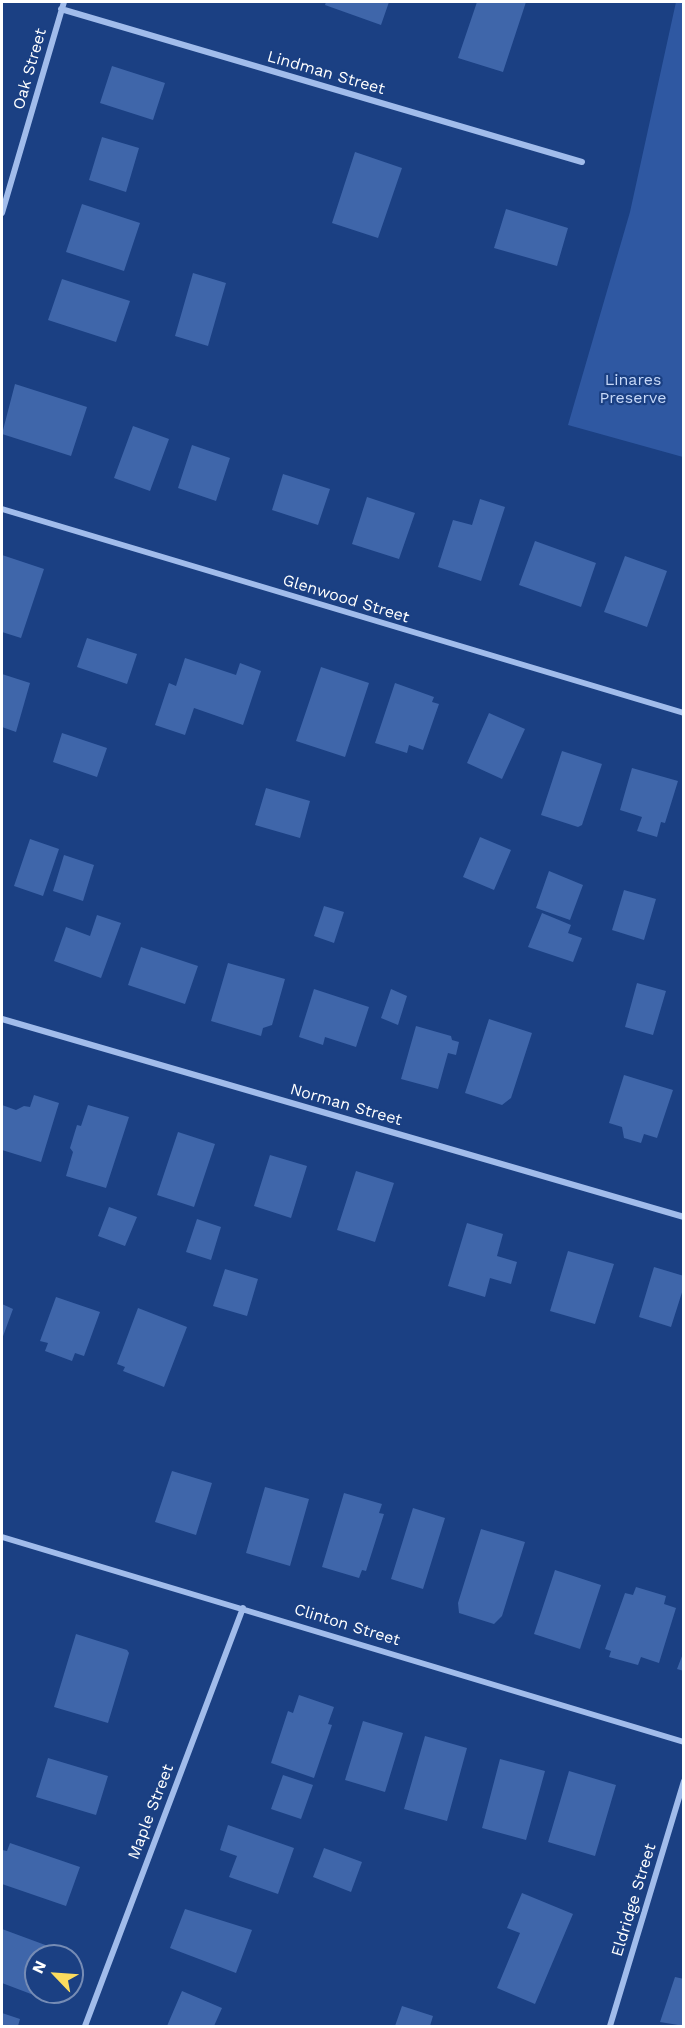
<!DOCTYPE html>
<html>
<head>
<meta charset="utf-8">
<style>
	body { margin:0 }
	#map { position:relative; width:685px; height:2028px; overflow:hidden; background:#1b4083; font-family:"Work Sans",sans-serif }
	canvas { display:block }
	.frame { position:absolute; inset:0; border:3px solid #fff; pointer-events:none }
	.north { position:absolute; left:24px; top:1944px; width:60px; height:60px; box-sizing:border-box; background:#1b4083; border:2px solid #768cb5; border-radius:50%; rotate:295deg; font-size:16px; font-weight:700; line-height:24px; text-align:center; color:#fff }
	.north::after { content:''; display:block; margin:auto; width:21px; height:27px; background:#fcdc5e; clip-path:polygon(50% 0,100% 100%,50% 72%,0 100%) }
</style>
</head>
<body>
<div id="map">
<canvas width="685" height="2028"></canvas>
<div class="frame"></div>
<div class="north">N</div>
</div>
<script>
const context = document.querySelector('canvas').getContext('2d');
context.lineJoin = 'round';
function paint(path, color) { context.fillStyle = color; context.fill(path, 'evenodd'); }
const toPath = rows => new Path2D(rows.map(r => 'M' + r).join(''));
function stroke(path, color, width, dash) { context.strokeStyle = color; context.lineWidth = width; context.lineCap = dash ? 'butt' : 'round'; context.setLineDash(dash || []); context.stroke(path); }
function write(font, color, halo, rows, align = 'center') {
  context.font = font + ' "Work Sans",sans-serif'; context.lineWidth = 4.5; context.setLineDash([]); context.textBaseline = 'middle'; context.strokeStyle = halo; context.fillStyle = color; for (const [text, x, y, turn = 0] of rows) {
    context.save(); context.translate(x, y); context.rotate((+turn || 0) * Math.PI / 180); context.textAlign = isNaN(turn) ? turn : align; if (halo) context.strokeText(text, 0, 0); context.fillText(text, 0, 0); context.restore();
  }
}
const green = toPath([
	[676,2,684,2,683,457,568,425,630,212]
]);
const building = toPath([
	[326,2,389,2,381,25,325,5],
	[477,2,526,2,503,72,458,58],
	[112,66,165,83,153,120,100,103],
	[102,137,139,148,126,192,89,180],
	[355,152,402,168,378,238,332,223],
	[82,204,140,223,124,271,66,252],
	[506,209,568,228,557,266,494,248],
	[193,273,226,283,208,346,175,336],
	[62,279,130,301,116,342,48,320],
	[15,384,87,407,71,456,2,434],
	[133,426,169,439,150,491,114,478],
	[192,445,230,458,216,501,178,488],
	[283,474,330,489,318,525,272,510],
	[367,497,415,513,399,559,352,544],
	[480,499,505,507,481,581,438,567,453,520,472,525],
	[535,541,596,563,581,607,519,585],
	[2,555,44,569,21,638,2,632],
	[625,556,667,571,647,627,604,612],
	[87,638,137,654,127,684,77,667],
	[185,658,236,675,240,663,261,671,243,725,194,708,185,735,155,725,169,683,176,686],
	[321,667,369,683,345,757,296,741],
	[2,674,30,683,16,732,2,727],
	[395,683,434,697,432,702,439,704,423,750,409,745,407,753,375,743],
	[489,713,525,729,502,779,467,763],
	[62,733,107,748,97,777,53,762],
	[562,751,602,764,582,825,578,827,541,815],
	[632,768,678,781,665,823,661,822,657,837,637,831,642,817,620,810],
	[266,788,310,801,300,838,255,825],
	[480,837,511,850,494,890,463,877],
	[30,839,59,849,43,896,14,886],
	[64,855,94,865,83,901,53,891],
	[549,871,583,885,570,920,536,908],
	[624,890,656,899,644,940,612,930],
	[324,906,344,912,334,943,314,936],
	[542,913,571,925,568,933,582,938,573,962,528,947],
	[97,915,121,923,101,978,54,961,66,927,90,936],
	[141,947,198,966,185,1004,128,985],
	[228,963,285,979,272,1025,263,1028,261,1036,211,1021],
	[637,983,666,991,653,1035,625,1027],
	[314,989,369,1007,356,1047,325,1037,323,1045,299,1037],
	[391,989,407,996,398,1025,381,1018],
	[489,1019,532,1033,511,1098,502,1105,465,1093],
	[416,1026,451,1036,452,1040,459,1042,456,1055,448,1053,438,1089,401,1079],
	[624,1075,673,1090,657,1138,644,1134,641,1143,624,1138,622,1127,609,1123],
	[34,1095,59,1103,41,1162,2,1150,2,1105,16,1110,24,1106,30,1107],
	[88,1105,129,1117,106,1188,66,1176,73,1152,70,1148,77,1125,81,1126],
	[178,1132,215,1144,194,1207,157,1195],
	[270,1155,307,1166,291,1218,254,1206],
	[356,1171,394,1183,375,1242,337,1230],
	[109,1207,137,1217,125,1246,98,1236],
	[197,1219,221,1227,211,1260,186,1252],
	[467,1223,503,1234,497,1256,517,1262,511,1284,490,1278,485,1297,448,1286],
	[568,1251,614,1264,595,1324,550,1311],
	[654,1267,684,1276,684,1286,671,1327,639,1317],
	[225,1269,258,1279,247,1316,213,1306],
	[56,1297,100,1312,84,1356,75,1353,72,1361,45,1351,48,1343,40,1341],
	[2,1304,13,1309,2,1339],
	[138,1308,187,1327,164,1387,123,1371,125,1367,117,1364],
	[172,1471,212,1483,196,1535,155,1522],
	[265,1487,309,1499,290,1566,246,1553],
	[344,1493,382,1504,379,1513,384,1514,366,1571,362,1570,359,1578,322,1567],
	[413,1508,445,1518,423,1589,391,1579],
	[481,1529,525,1542,502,1616,494,1624,459,1613,458,1603],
	[555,1570,601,1585,580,1649,534,1634],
	[636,1587,666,1596,664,1604,676,1608,659,1663,641,1657,638,1665,609,1657,611,1651,605,1649,625,1593,633,1595],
	[76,1634,127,1650,129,1653,108,1723,54,1707],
	[684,1651,684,1671,677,1669],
	[299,1695,334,1707,328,1724,332,1725,314,1778,271,1763,288,1711,293,1713],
	[363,1721,403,1733,385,1792,345,1780],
	[425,1736,467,1748,447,1821,404,1809],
	[48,1758,108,1776,96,1815,36,1797],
	[500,1759,545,1771,526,1840,482,1828],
	[569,1771,616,1785,595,1856,548,1842],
	[283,1775,313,1785,301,1819,271,1809],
	[228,1825,294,1848,278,1894,229,1877,237,1856,220,1850],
	[10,1843,80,1867,66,1906,2,1884,2,1850,7,1851],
	[324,1848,362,1862,351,1892,313,1877],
	[522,1893,573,1914,535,2004,497,1988,520,1933,507,1928],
	[185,1909,252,1930,236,1973,170,1948],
	[2,1929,48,1946,45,1956,36,1956,36,1980,31,1994,2,1983],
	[675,1977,684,1979,684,2026,660,2022],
	[182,1991,222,2008,214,2026,167,2026],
	[402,2006,433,2016,430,2026,395,2026],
	[2,2013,20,2019,18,2026,2,2026]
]);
const minor = toPath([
	[61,9,582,162],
	[2,213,64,2],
	[2,509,684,713],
	[2,1019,684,1217],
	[2,1537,684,1742],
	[85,2026,243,1608],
	[610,2026,684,1781]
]);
const streetNames = [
	["Oak Street",30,69,-74],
	["Lindman Street",326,73,16],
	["Glenwood Street",346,599,17],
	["Norman Street",346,1105,16],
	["Clinton Street",347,1625,17],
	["Maple Street",151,1812,-69],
	["Eldridge Street",634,1900,-73]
];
const parkNames = [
	["Linares",633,380],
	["Preserve",633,398]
];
paint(green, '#2f58a2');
paint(building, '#3f66aa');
stroke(minor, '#a1bceb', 6);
write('16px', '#fff', '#1b4083', streetNames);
write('16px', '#c6d8f8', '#1b4083', parkNames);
</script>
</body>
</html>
